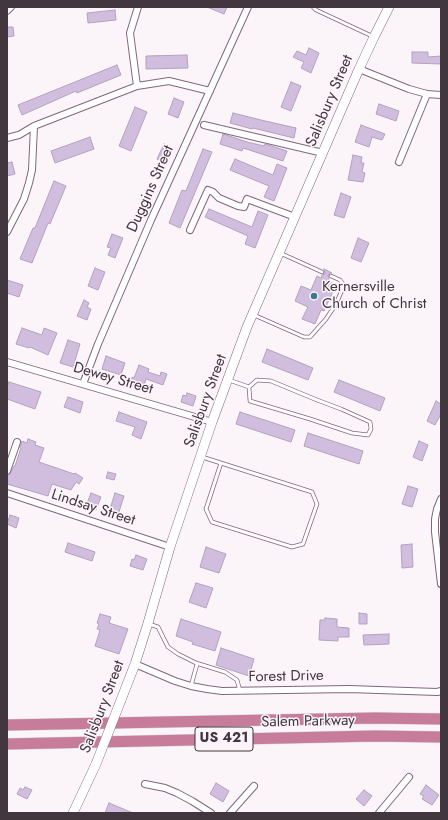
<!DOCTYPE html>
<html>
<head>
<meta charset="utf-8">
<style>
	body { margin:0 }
	#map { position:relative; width:448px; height:820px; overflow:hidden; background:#fbf5fa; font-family:Jost,sans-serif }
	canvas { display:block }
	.frame { position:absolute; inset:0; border:8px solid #42363f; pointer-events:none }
</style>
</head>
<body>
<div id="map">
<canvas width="448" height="820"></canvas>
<div class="frame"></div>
</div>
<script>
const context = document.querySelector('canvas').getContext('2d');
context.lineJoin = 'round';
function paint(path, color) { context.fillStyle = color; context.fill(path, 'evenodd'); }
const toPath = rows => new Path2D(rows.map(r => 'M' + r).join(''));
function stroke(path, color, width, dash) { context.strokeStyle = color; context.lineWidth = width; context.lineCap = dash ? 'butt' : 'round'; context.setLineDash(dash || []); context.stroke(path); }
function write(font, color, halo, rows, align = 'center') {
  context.font = font + ' Jost,sans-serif'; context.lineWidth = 3; context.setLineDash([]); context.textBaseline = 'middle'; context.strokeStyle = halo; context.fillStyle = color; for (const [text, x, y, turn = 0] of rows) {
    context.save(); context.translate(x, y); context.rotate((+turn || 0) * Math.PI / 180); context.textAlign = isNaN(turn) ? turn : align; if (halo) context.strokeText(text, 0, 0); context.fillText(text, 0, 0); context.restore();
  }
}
const building = toPath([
	[207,7,227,7,224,14,207,7],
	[115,10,116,20,88,23,87,13,115,10],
	[7,27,13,27,14,36,7,37,7,27],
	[309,48,319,53,311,73,301,68,304,62,293,57,297,51,306,55,309,48],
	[412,52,428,52,428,57,441,56,441,64,412,63,412,52],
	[187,55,188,68,146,69,146,56,187,55],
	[117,65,121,75,77,93,76,91,22,115,18,105,117,65],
	[291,82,301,86,291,111,281,107,291,82],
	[174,98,184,102,178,118,168,114,174,98],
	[379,104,399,111,396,121,376,114,379,104],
	[135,107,147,112,131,151,119,146,135,107],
	[233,113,261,120,296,128,294,138,253,128,252,129,230,123,233,113],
	[361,125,385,134,382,140,372,137,369,147,355,142,361,125],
	[223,134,247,142,264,146,265,144,287,151,283,161,243,148,242,151,220,144,223,134],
	[90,137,94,149,55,163,51,151,90,137],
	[164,144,171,148,164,162,157,159,164,144],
	[203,149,212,152,180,228,169,223,182,190,186,191,203,149],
	[353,155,362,157,361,163,364,163,362,172,365,173,363,182,348,180,353,155],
	[235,159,273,175,277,164,287,168,274,201,264,197,269,186,230,170,235,159],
	[12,162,15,174,7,176,7,163,12,162],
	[54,181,66,186,50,224,48,223,32,263,20,259,33,228,35,228,54,181],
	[341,193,351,197,344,218,334,215,341,193],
	[209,209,252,227,258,211,268,215,255,248,245,244,248,236,205,217,209,209],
	[112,234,123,238,115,258,108,255,111,248,107,247,112,234],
	[358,238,369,243,361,262,351,258,358,238],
	[95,268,105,272,98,290,88,286,95,268],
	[324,269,332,273,330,273,328,275,329,279,328,281,332,283,330,288,334,289,324,311,321,310,315,324,302,319,308,307,295,301,301,286,311,290,317,276,321,278,322,275,325,274,324,269],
	[7,280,23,285,19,297,7,293,7,280],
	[84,300,89,303,87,307,91,309,87,320,77,316,84,300],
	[22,328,42,335,44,328,57,333,48,355,30,347,29,348,16,344,22,328],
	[68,340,80,344,73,367,60,363,68,340],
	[267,349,313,368,308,380,262,362,267,349],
	[106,356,125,363,121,375,102,369,106,356],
	[139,365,149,369,148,372,160,376,161,372,167,374,163,385,146,379,143,389,130,384,132,377,134,378,139,365],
	[339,380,385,398,380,411,334,392,339,380],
	[9,382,41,392,35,409,7,399,7,387,9,382],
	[187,393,196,396,193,406,181,402,183,395,186,396,187,393],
	[68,397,83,402,80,413,64,407,68,397],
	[436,401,441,404,441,414,435,425,427,421,436,401],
	[119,412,147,422,141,439,132,435,135,427,116,421,119,412],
	[240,412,295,430,291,442,236,424,240,412],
	[308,433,363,451,359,464,304,446,308,433],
	[28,439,36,442,35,445,44,448,39,462,74,474,75,473,83,478,79,484,76,482,71,490,52,484,48,496,7,484,7,475,10,474,14,466,15,466,21,448,20,448,22,441,27,443,28,439],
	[419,441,428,445,422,461,413,457,419,441],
	[108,472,116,474,114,480,106,478,108,472],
	[408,486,418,489,412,507,402,504,408,486],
	[91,493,101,497,96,510,86,506,91,493],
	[115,493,124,496,118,515,109,512,115,493],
	[10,515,19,518,16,528,7,524,10,515],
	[68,543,95,552,92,561,65,552,68,543],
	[412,544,413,567,402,568,401,545,412,544],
	[206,547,226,554,219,573,200,567,206,547],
	[136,555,147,559,143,570,130,566,132,559,134,560,136,555],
	[196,583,213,588,206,608,189,602,196,583],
	[359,613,367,614,367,624,359,624,359,613],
	[100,614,111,617,109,623,128,629,119,654,95,646,100,630,97,629,99,624,97,623,100,614],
	[325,618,337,619,337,627,349,628,349,637,338,637,338,641,319,640,320,620,325,620,325,618],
	[181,619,221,632,215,651,192,644,193,642,176,636,181,619],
	[389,634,389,644,364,645,363,635,389,634],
	[221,648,254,659,249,676,216,665,221,648],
	[216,783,229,791,223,802,210,794,216,783],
	[426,785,439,795,432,805,422,799,424,796,420,794,426,785],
	[25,787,32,790,27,799,17,794,20,788,23,790,25,787],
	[364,790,372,796,364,806,356,799,364,790],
	[109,803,133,813,105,813,109,803]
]);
const service = toPath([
	[313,7,316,10,374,37],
	[280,253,322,272],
	[254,315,304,337,310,337,326,319,336,304,342,290,343,284,340,280,331,276],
	[229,380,249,387,257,380,271,381,317,400,341,409,370,422,371,429,368,435,352,433,310,419,250,401,249,387],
	[202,457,312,492,317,504,303,544,292,547,212,522,206,509,221,463],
	[149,624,158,627,168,647,178,654,196,663,225,672,237,680,240,691],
	[191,686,197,664]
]);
const minor = toPath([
	[7,11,11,7],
	[359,69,409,89,427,94,441,95],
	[137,86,130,33,138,7],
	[204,125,323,153],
	[34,126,137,86,169,81,210,91],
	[7,138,19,135,34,126,32,170,29,183,24,199,7,232],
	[399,162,427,94],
	[190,230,208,190,213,192,219,198,238,206,244,207,247,199,295,217],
	[7,362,212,422],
	[83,384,98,344,151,220,248,7],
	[7,471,17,442],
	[7,493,170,547],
	[441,499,437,509,435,519,435,532,441,584],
	[135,664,175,681,191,686,207,689,222,691,349,689,437,692,441,691],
	[145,784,165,788,177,793,192,801,211,813],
	[230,813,254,786],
	[379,813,409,777]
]);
const secondary = toPath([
	[121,700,135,664,148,623,170,547,212,422,247,327,359,69,374,37,389,7],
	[73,813,96,764]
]);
const motorway = toPath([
	[7,725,375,718,441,719],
	[7,744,375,736,441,737]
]);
const secondaryBridge = toPath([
	[96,764,121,700]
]);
const markers = [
	[314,296,4,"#3c7890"]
];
const shields = [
	[224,739,58]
];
const shieldNames = [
	["US 421",224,739]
];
const streetNames = [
	["Salisbury Street",330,101,-67],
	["Duggins Street",151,189,-66],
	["Dewey Street",113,379,16],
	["Salisbury Street",206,401,-70],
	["Lindsay Street",93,508,18],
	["Forest Drive",286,677,-1],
	["Salisbury Street",103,707,-69],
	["Salem Parkway",308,722,-1]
];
const poiNames = [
	["Kernersville",322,287],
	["Church of Christ",322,304]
];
paint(building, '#d1bede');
stroke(building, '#b3a1bf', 1);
stroke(service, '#82667c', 4.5);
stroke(minor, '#82667c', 8);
stroke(secondary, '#82667c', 10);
stroke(motorway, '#d5d3d5', 12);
stroke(service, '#fff', 3);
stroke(minor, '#fff', 6);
stroke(secondary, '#fff', 9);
stroke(motorway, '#c77c99', 11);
stroke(secondaryBridge, '#82667c', 10, []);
stroke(secondaryBridge, '#fff', 9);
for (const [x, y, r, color] of markers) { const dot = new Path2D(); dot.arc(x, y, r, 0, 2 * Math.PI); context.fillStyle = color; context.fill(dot); stroke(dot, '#fbf5fa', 1.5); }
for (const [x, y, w] of shields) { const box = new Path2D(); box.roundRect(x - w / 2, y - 12, w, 24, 3); context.fillStyle = '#fbf5fa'; context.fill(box); stroke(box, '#42363f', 1); }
write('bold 14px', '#42363f', null, shieldNames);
write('15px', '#42363f', '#fbf5fa', streetNames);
write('15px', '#42363f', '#fbf5fa', poiNames, 'left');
</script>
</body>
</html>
